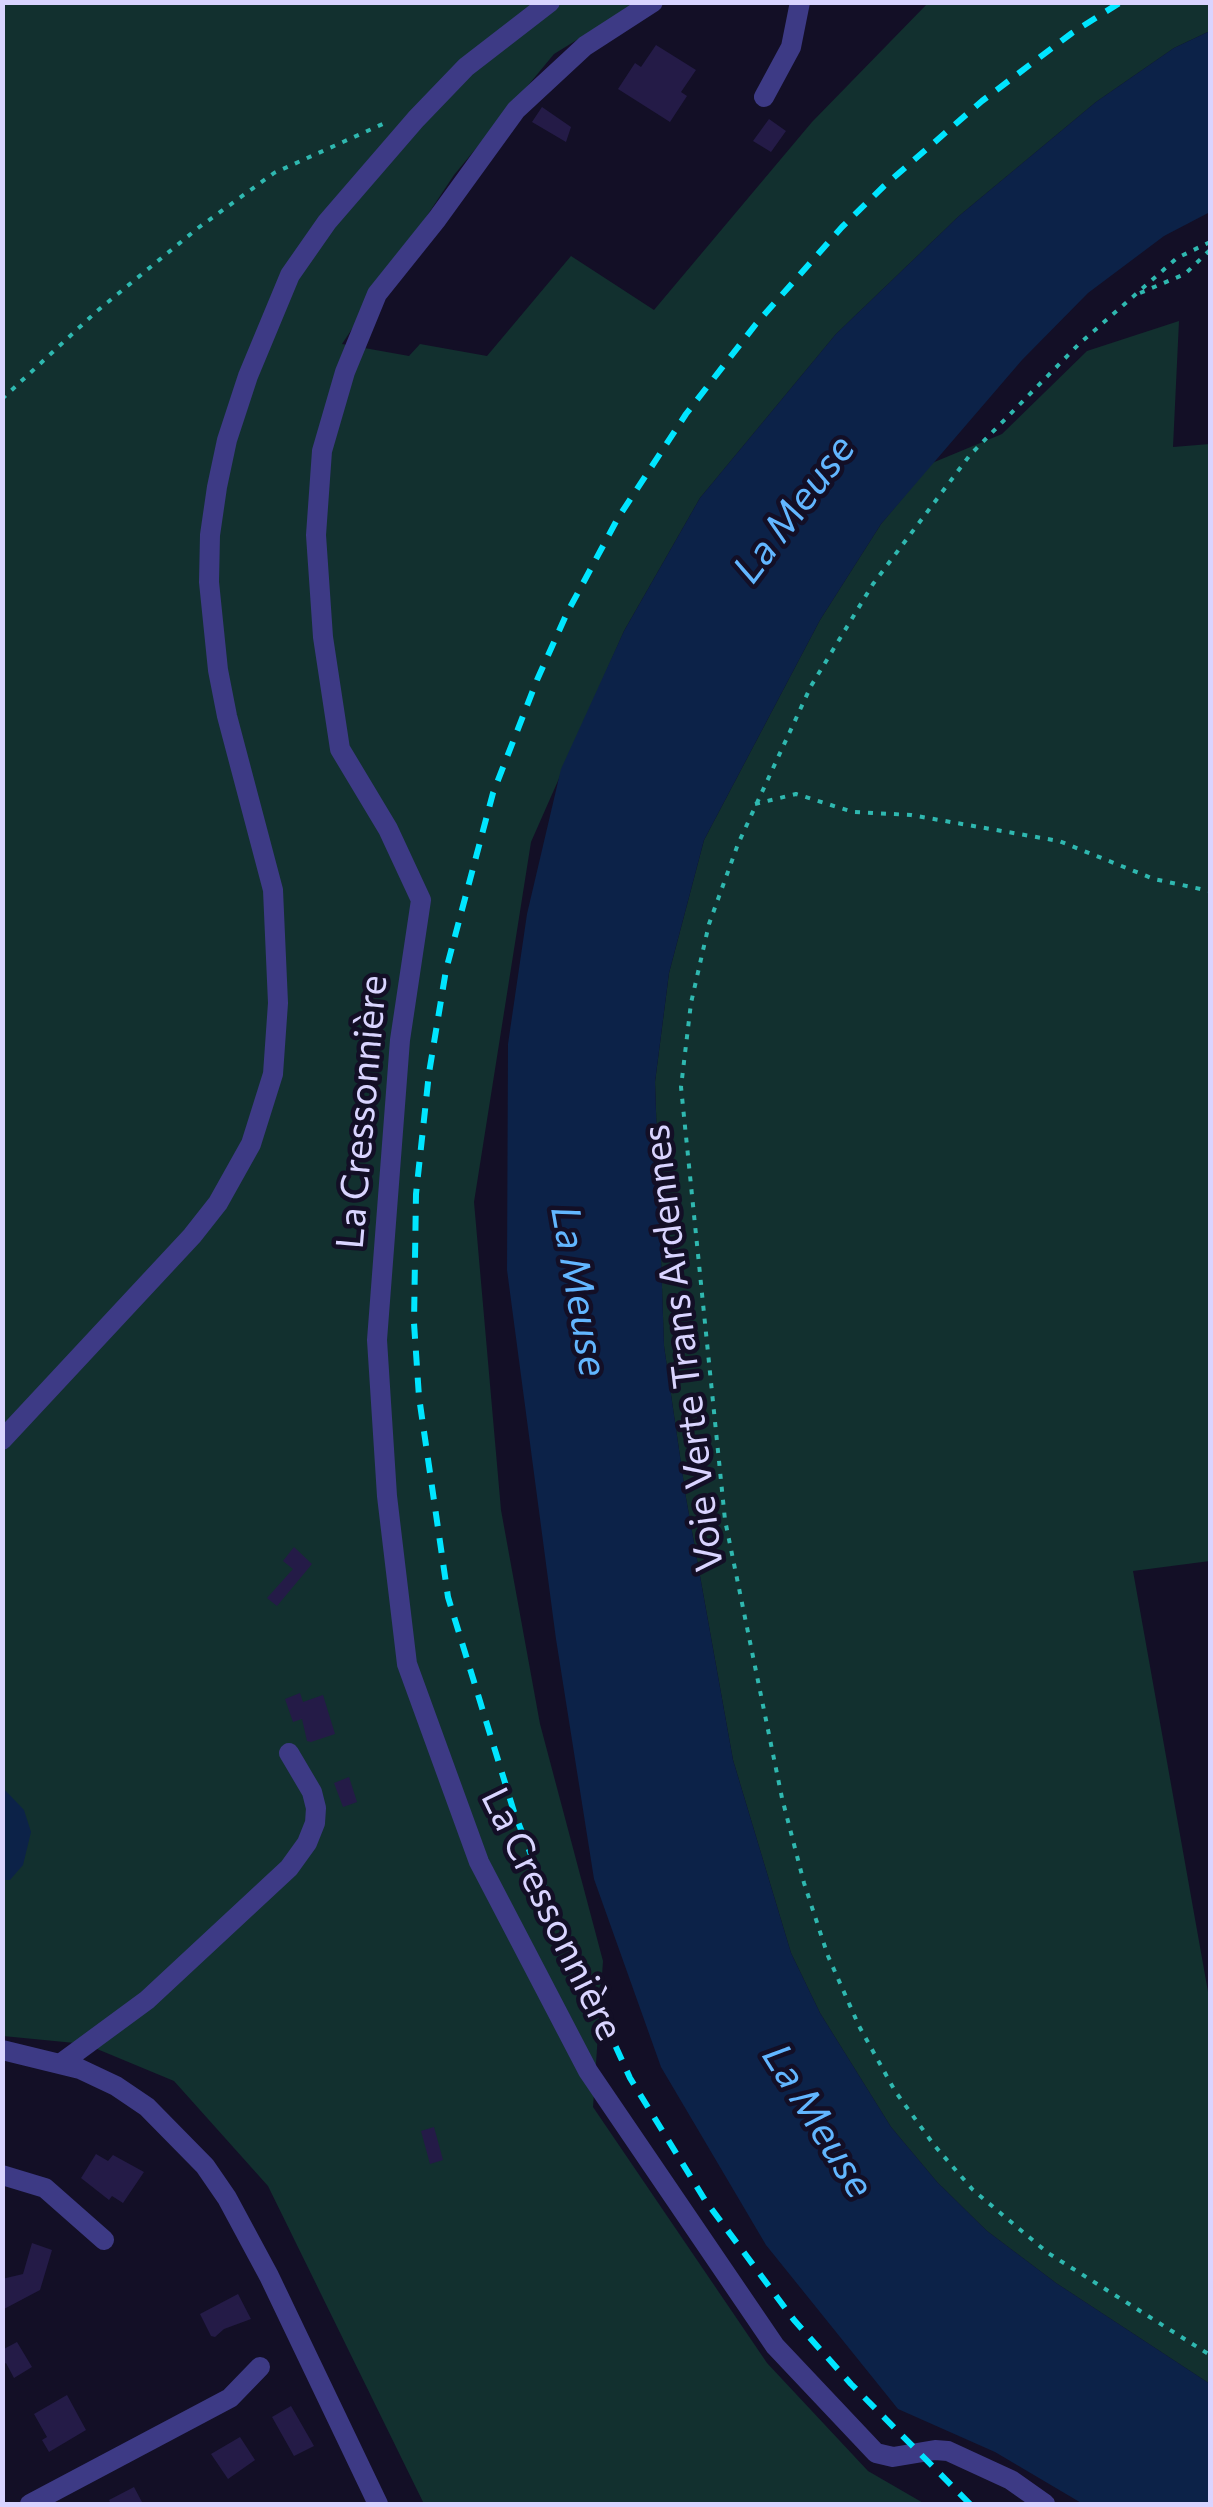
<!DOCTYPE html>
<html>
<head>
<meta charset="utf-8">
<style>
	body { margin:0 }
	#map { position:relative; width:1213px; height:2507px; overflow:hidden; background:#130f26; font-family:Commissioner,sans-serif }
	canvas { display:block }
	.frame { position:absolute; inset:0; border:5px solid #d9d4ff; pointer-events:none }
</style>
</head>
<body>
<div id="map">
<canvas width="1213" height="2507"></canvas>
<div class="frame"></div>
</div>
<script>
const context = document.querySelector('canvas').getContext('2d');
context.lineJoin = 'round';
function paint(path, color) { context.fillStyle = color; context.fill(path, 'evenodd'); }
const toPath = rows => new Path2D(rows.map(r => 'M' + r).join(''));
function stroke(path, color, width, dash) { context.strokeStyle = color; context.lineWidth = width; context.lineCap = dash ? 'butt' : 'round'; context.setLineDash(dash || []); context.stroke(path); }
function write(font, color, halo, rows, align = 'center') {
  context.font = font + ' Commissioner,sans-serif'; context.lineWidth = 9; context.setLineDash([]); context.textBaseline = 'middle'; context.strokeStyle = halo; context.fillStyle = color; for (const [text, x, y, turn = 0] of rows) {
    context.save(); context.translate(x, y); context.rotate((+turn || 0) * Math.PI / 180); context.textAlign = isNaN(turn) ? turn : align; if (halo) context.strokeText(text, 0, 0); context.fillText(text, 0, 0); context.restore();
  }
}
const green = toPath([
	[2,3,637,3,554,54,454,175,342,344,409,356,420,344,487,356,571,256,654,310,812,122,928,3,1210,3,1210,31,1174,48,1096,102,959,216,836,334,700,498,624,631,531,842,474,1202,501,1510,540,1724,603,1961,593,2107,767,2363,868,2471,925,2504,424,2504,268,2186,174,2081,85,2044,3,2036],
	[1179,321,1173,447,1210,444,1210,1561,1133,1571,1210,2003,1210,2384,1056,2283,987,2231,937,2182,891,2127,820,2013,791,1953,733,1760,686,1498,664,1346,655,1082,669,973,704,840,820,620,881,524,932,463,1002,434,1087,351]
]);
const water = toPath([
	[1210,31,1210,212,1164,236,1088,293,1022,360,881,524,820,620,704,840,669,973,655,1082,664,1346,686,1498,733,1760,791,1953,820,2013,891,2127,937,2182,987,2231,1056,2283,1210,2384,1210,2504,1083,2504,995,2452,898,2409,766,2245,661,2067,594,1879,556,1639,507,1270,508,1044,527,914,561,769,624,631,700,498,836,334,959,216,1096,102,1174,48],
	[3,1788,24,1810,31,1832,23,1865,10,1880,3,1880]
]);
const building = toPath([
	[656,45,696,70,681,92,687,96,670,122,618,89,635,63,641,67],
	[542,107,571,127,566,142,532,122],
	[769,119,786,131,771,152,753,141],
	[294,1547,312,1564,277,1606,267,1598,293,1569,283,1561],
	[300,1693,303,1702,323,1695,335,1734,311,1742,307,1741,302,1719,293,1722,285,1699],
	[349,1777,357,1802,343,1807,334,1783],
	[434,2127,443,2160,430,2164,421,2131],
	[96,2154,108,2161,113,2155,144,2172,123,2203,112,2196,109,2200,81,2178],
	[32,2243,52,2250,40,2290,4,2309,2,2279,23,2274],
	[238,2294,251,2319,224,2329,215,2337,211,2336,200,2314],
	[17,2342,32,2367,14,2378,6,2363,2,2365,2,2350],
	[67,2395,86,2430,49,2452,42,2440,47,2437,34,2414],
	[291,2406,314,2446,294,2456,272,2417],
	[240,2437,255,2460,228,2479,211,2454],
	[134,2487,143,2504,111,2504,109,2500]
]);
const path = toPath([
	[1210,242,1177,258,1079,344,970,455,873,584,811,686,738,844,709,924,691,1003,681,1087,725,1520,782,1798,804,1883,828,1956,859,2026,895,2091,934,2145,973,2190,1048,2253,1210,2355],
	[1140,293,1185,274,1210,250],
	[2,399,97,311,198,228,274,173,385,123],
	[755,804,796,794,853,812,911,815,1059,841,1154,879,1210,891]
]);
const minor = toPath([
	[653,2,585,46,516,110,437,219,377,294,345,372,322,451,316,535,323,637,340,749,388,829,421,900,400,1040,377,1340,387,1496,407,1664,479,1862,588,2071,775,2346,876,2453,893,2457,935,2450,948,2451,1011,2480,1045,2504],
	[764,97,791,47,800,2],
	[2,1440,192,1236,218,1203,251,1144,273,1074,278,1003,273,890,227,716,218,670,209,582,210,535,217,487,227,440,248,376,290,275,327,222,416,119,466,67,550,2],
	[2,2050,80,2069,116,2086,147,2107,205,2166,227,2198,269,2276,378,2504],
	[60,2064,147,2000,289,1868,307,1843,315,1823,316,1808,312,1792,289,1753],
	[2,2175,45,2188,104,2240],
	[30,2504,230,2398,260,2367]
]);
const rail = toPath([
	[970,2504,851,2384,794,2320,705,2200,630,2078,545,1890,514,1812,448,1597,419,1397,414,1323,416,1194,429,1073,446,970,493,793,537,680,567,613,618,518,686,414,756,324,842,227,884,186,982,101,1072,33,1121,2]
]);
const streetNames = [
	["La Cressonnière",362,1112,-85],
	["Voie Verte Trans Ardennes",683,1348,-97],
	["La Cressonnière",552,1914,64]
];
const waterNames = [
	["La Meuse",794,509,-53],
	["La Meuse",579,1291,80],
	["La Meuse",818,2121,58]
];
paint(green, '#12302f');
paint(water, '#0c2248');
paint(building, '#241b47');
stroke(path, '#2fb8b0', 4, [5, 8]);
stroke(minor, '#3d3a85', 20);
stroke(rail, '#00e5ff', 6, [15, 12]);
write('38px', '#d9d4ff', '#130f26', streetNames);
write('italic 40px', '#62b6ff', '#130f26', waterNames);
</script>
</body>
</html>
